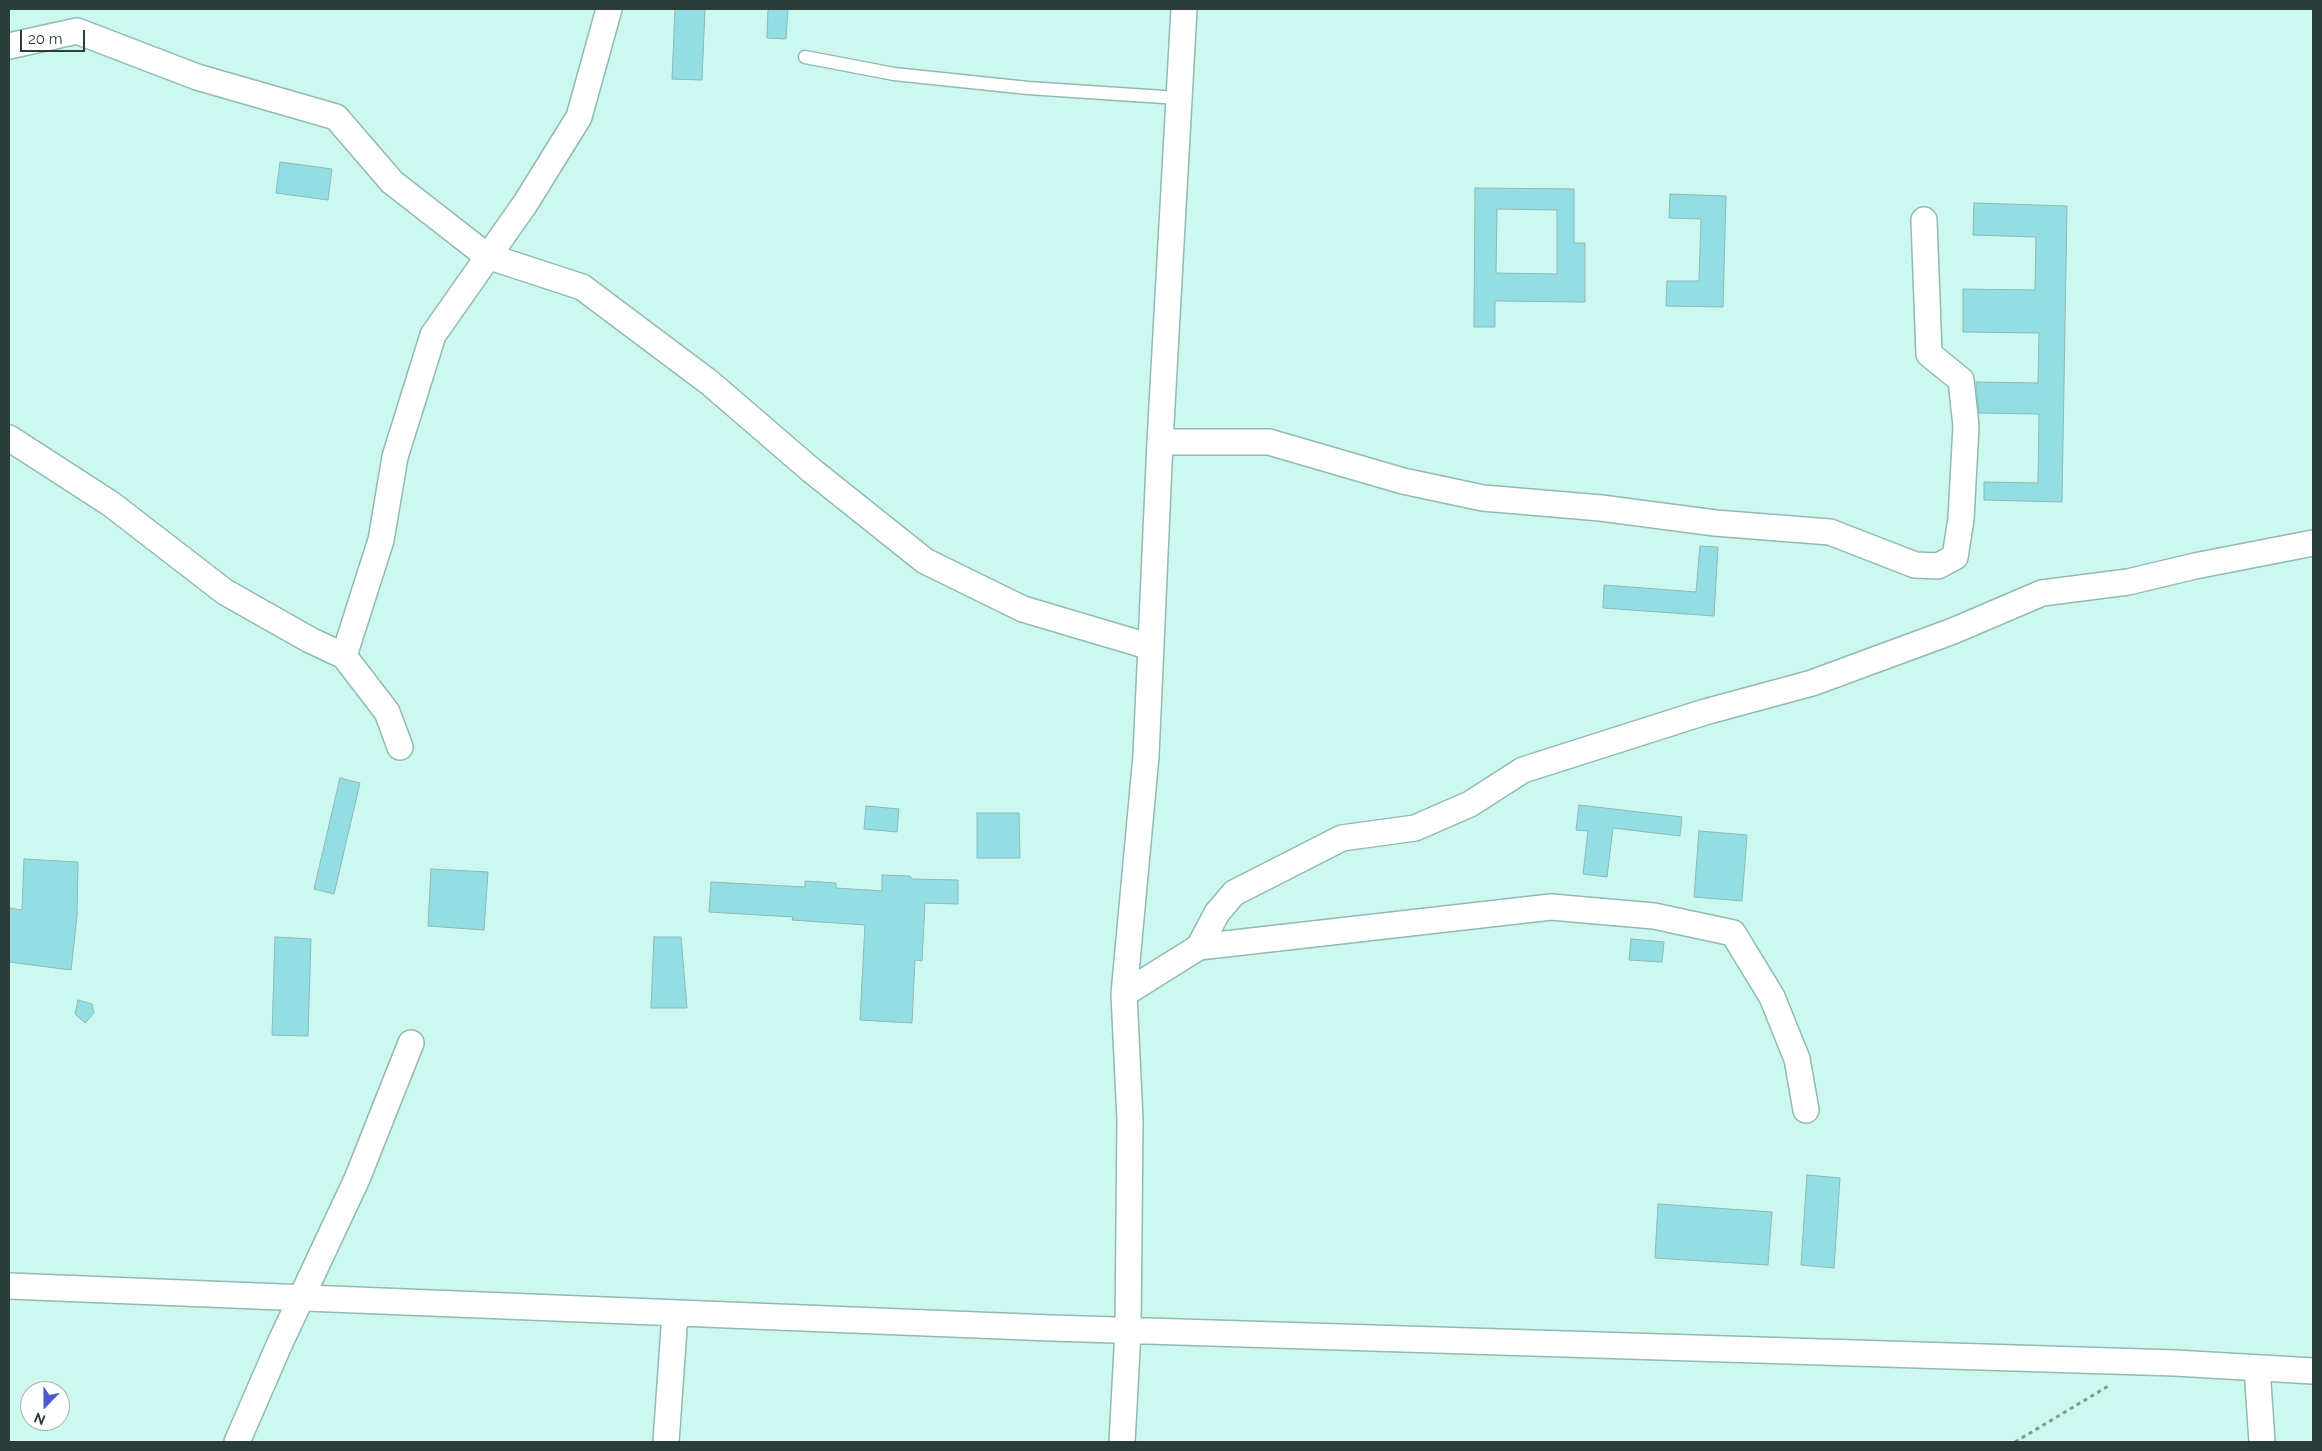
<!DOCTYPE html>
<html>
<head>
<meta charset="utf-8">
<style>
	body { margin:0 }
	#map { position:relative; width:2322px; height:1451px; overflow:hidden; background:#ccf8f0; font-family:Raleway,sans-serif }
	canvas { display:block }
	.frame { position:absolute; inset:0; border:10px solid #2b3d3a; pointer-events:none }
	.north { position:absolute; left:20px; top:1381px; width:50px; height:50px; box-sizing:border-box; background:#fff; border:1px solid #aab1b0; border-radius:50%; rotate:202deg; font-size:14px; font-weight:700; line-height:20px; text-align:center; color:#2b3d3a }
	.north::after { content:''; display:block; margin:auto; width:18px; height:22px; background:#505ad0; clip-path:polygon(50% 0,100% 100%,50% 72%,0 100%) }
	.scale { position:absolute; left:20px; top:30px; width:65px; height:22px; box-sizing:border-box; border:2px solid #2b3d3a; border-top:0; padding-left:6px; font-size:15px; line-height:18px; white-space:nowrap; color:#2b3d3a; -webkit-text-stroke:4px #fff; paint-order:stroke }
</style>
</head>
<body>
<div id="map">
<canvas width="2322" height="1451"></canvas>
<div class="frame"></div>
<div class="north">N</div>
<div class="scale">20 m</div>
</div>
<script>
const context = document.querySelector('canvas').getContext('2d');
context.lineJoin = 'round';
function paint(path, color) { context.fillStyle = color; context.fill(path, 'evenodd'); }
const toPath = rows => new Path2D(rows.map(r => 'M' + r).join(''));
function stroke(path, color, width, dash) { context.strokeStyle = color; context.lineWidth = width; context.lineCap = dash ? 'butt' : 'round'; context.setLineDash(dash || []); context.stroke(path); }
const building = toPath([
	[675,9,705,9,702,80,672,79,675,9],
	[768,9,788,9,786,39,767,38,768,9],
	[280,162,332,169,328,200,276,193,280,162],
	[1475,188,1574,189,1574,243,1585,243,1585,302,1495,301,1495,327,1474,327,1475,188],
	[1497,209,1557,210,1557,274,1496,273,1497,209],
	[1670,194,1726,196,1723,307,1666,306,1667,281,1699,281,1701,219,1669,218,1670,194],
	[1974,203,2067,206,2062,502,1984,500,1984,482,2038,483,2039,414,1979,413,1976,382,2038,383,2039,333,1963,332,1963,289,2035,290,2036,237,1973,235,1974,203],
	[1700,546,1718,547,1714,616,1603,608,1604,585,1696,592,1700,546],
	[340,778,360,783,334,894,314,889,340,778],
	[1579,805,1682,817,1680,836,1613,828,1607,877,1583,874,1588,831,1576,830,1579,805],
	[866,806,899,809,897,832,864,829,866,806],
	[977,813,1019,813,1020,858,977,858,977,813],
	[1699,831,1747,835,1742,901,1694,897,1699,831],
	[24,859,78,862,77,916,71,970,9,962,9,908,22,910,24,859],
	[431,869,488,872,484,930,428,926,431,869],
	[882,875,910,876,912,879,958,880,958,904,925,903,922,961,915,960,912,1023,860,1020,865,925,792,920,793,917,709,912,711,882,805,887,805,881,836,883,836,888,882,891,882,875],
	[275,937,311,939,308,1036,272,1035,275,937],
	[654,937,681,937,687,1008,651,1008,654,937],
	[1631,939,1664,942,1662,962,1629,960,1631,939],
	[78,1000,92,1004,94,1013,85,1023,75,1014,78,1000],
	[1807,1175,1840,1178,1834,1268,1801,1265,1807,1175],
	[1658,1204,1772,1212,1768,1265,1655,1258,1658,1204]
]);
const path = toPath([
	[2015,1442,2110,1385]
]);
const service = toPath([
	[805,57,894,74,1028,88,1179,98]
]);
const minor = toPath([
	[9,46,77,31,197,77,336,117,392,182,487,256,582,287,710,383,811,470,925,561,1023,609,1151,647],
	[9,438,111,504,225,592,310,640,344,656,387,712,400,747],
	[1160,442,1269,442,1403,481,1483,498,1601,508,1715,523,1830,532,1915,565,1938,566,1955,557,1961,519,1966,426,1961,380,1929,354,1924,220],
	[344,656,381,540,395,457,433,335,525,204,579,117,609,9],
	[1199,947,1551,907,1654,916,1733,933,1772,997,1797,1059,1806,1110],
	[1124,994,1199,947,1217,913,1234,893,1342,838,1415,828,1470,804,1523,770,1705,712,1812,683,1953,631,2042,593,2128,582,2195,566,2313,543],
	[9,1286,1051,1328,2175,1363,2313,1371],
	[2257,1368,2262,1442],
	[237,1442,280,1343,357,1179,411,1043],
	[666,1442,675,1314],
	[1122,1442,1128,1331,1130,1120,1124,994,1146,756,1160,442,1184,9]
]);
paint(building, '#93dee2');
stroke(building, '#8cb8ba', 1);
stroke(service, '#90bab3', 15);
stroke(minor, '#90bab3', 28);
stroke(path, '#7c9b95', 3, [4, 4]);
stroke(service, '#fff', 12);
stroke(minor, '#fff', 25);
</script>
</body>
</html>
